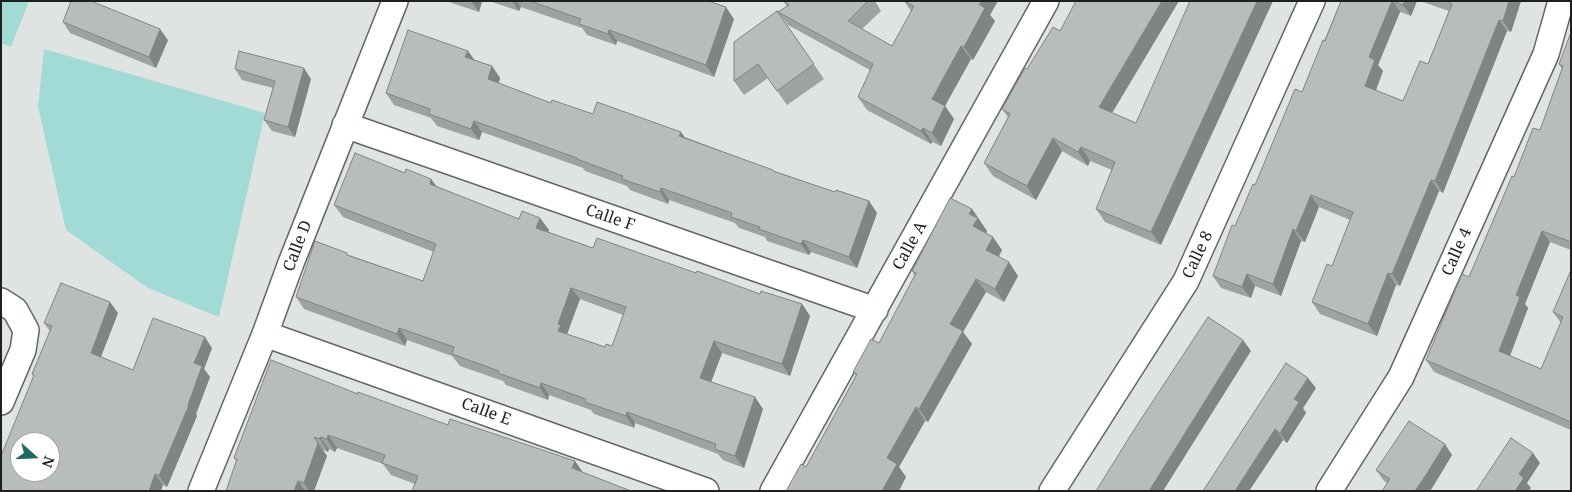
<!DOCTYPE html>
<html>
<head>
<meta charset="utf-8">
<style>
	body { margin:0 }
	#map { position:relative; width:1572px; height:492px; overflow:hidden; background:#dfe4e3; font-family:"Noto Serif",serif }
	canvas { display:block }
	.frame { position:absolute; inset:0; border:2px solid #1e1f1f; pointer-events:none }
	.north { position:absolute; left:10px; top:432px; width:50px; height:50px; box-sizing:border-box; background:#fff; border:1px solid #a5a5a5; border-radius:50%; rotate:110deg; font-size:14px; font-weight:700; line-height:20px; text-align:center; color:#1e1f1f }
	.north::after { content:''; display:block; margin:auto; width:18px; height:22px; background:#1e6964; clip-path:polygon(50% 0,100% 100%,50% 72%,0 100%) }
</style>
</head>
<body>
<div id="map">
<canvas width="1572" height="492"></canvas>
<div class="frame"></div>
<div class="north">N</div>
</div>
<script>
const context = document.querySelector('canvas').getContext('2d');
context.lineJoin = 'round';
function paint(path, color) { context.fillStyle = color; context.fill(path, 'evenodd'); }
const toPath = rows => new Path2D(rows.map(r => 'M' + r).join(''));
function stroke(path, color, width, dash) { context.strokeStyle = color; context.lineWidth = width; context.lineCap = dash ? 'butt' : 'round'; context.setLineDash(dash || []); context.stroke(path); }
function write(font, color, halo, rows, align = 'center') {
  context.font = font + ' "Noto Serif",serif'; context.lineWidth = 5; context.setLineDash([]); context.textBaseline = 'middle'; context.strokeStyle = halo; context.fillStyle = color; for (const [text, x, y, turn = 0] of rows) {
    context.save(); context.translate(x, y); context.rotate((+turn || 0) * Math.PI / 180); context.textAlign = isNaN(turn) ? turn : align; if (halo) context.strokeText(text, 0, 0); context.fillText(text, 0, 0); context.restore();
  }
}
const green = toPath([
	[1,1,29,1,11,47,1,43],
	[44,49,265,113,219,317,148,288,66,230,38,107]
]);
const minor = toPath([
	[345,125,875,310],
	[1,301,15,310,26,330,23,350,1,402],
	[265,334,706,491],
	[201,491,265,334,291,263,395,1],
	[773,491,1046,1],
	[1052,491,1186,281,1312,1],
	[1329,491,1401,377,1546,54,1561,1]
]);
const wall = toPath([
	[446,1,482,1,479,12],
	[489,1,708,1,734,19,714,77,617,41,616,45,587,35,582,28,521,7,519,11],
	[783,1,875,1,881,11,862,29,892,46,911,11,904,1,990,15,995,21,973,60,971,59,945,106,954,119,941,146,932,142,931,144,867,110,858,97,870,70,788,25,778,12,787,6],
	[1341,1,1417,1,1411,16,1400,12,1378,65,1383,71,1376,90,1403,101,1428,64,1449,11,1420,1,1521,1,1511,32,1507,31,1443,193,1439,191,1400,286,1396,285,1377,336,1320,314,1312,302,1332,266,1350,220,1319,207,1305,242,1301,241,1281,296,1255,286,1251,298,1221,288,1213,276,1235,226,1302,92],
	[777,11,824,79,787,105,768,78,744,95,734,81],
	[63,22,168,40,156,68,70,33],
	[1571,32,1571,250,1550,242,1525,304,1528,308,1510,356,1541,369,1561,323,1553,312,1571,270,1571,430,1434,372,1426,360,1469,277,1514,177,1540,130,1562,69,1559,64],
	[468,51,474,60,492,66,500,78,499,83,551,103,685,137,774,171,835,192,869,201,877,213,857,268,811,252,809,255,767,241,765,237,739,228,735,223,669,200,668,204,630,190,627,186,585,171,583,168,482,132,479,140,437,126,431,118,394,105,386,93],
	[235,69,311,79,295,137,272,131,264,120,273,88,242,80],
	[1027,69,1112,113,1161,245,1105,222,1096,209,1112,170,1090,161,1088,166,1062,151,1036,200,993,176,984,163,1008,117,1002,109],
	[405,173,431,179,437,187,519,219,540,218,549,230,548,232,593,248,696,273,760,294,802,304,810,316,790,376,722,353,711,382,763,409,744,468,723,460,718,454,635,423,634,428,594,414,591,410,549,395,548,400,506,385,503,381,460,366,452,356,407,340,405,346,304,309,296,297,349,255,423,281,434,252,343,217,334,205],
	[580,299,623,315,612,346,605,347,567,334],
	[972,209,987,231,986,233,1002,250,999,257,1018,276,1004,302,986,292,963,332,972,344,928,422,925,421,899,467,906,477,806,467,856,376,853,372,879,343,915,276,912,271],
	[118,313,101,357,133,370,212,348,204,369,210,377,196,414,197,416,167,487,163,485,33,376,32,374,50,331,44,323],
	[1316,388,1303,408,1306,413,1287,443,1283,440,1249,491,1203,491],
	[358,394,448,425,575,461,582,471,415,484,391,475,383,464,337,448,335,452,329,449,328,452,323,450,327,456,314,491,226,491,236,461,234,458],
	[1452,455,1430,491,1382,491,1387,483,1384,481,1376,470]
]);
const shadedWall = toPath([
	[471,1,482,1,479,12],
	[512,1,517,1,521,7,519,11],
	[981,1,998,1,990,15,995,21,973,60,964,47],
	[1162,1,1179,1,1108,120,1099,107],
	[1257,1,1273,1,1161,245,1151,232],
	[1392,1,1393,1,1400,12,1378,65,1383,71,1373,98,1365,86,1369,57],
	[1404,1,1417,1,1411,16,1403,5],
	[1509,1,1521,1,1511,32,1503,21],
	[726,7,734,19,714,77,706,65],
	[1499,20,1507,31,1443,193,1435,181],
	[160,29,168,40,156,68,149,57],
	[609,30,617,41,616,45,608,34],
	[961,46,971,59,941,113,932,99],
	[468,51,476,62,465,57],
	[492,66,500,78,496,91,488,79],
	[304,68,311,79,295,137,288,127],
	[945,106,954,119,941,146,932,133],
	[474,121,482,132,479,140,471,129],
	[923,128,932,142,931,144,921,131],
	[681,132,689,143,679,136],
	[1053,138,1062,151,1036,200,1027,186],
	[1081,147,1090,161,1088,166,1078,152],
	[431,179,440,191,430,184],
	[1431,180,1439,191,1400,286,1392,274],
	[661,188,669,200,668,204,660,192],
	[1311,195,1319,207,1305,242,1296,231],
	[869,201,877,213,857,268,849,257],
	[972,209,987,231,983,240,973,226,969,214],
	[540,218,549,230,545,240,536,228],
	[1293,229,1301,241,1281,296,1273,284],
	[1542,231,1550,242,1525,304,1528,308,1507,363,1499,351,1516,295],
	[993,237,1002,250,995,263,986,250],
	[803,240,811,252,809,255,801,244],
	[1009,262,1018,276,1004,302,995,289],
	[1388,273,1396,285,1377,336,1368,324],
	[1247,274,1255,286,1251,298,1242,287],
	[976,279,986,292,963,332,972,344,928,422,919,409,950,324],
	[571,288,580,299,567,334,558,331,558,324],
	[110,302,118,313,98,364,91,353],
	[802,304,810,316,790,376,782,364],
	[399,328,407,340,405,346,397,334],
	[205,337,212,348,204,369,210,377,196,414,197,416,167,487,159,476,194,363],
	[1243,340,1251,351,1163,491,1149,491],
	[714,341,722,353,708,390,700,378],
	[1308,378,1316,388,1303,408,1306,413,1287,443,1280,433,1294,399],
	[541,383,549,395,548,400,540,388],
	[755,397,763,409,744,468,735,456],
	[916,407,925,421,899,467,906,477,899,491,882,491,887,458],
	[627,412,635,423,634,428,626,416],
	[1275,429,1283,440,1249,491,1235,491],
	[328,435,337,448,335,452,327,439],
	[320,437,329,449,328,452,320,439],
	[318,443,327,456,314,491,309,491,304,483],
	[1445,444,1452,455,1434,485,1430,491,1415,491],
	[1533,453,1540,463,1527,483,1531,488,1529,491,1515,491,1519,474],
	[575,461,583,473,572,468],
	[155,474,163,485,161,491,149,491],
	[298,481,305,491,294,491]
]);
const building = toPath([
	[71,1,91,1,160,29,149,57,63,22,71,1],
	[530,1,708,1,726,7,706,65,609,30,608,34,579,24,581,19,530,1],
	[785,1,868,1,848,21,892,46,914,6,904,1,981,1,979,4,985,8,964,47,961,46,932,99,945,106,932,133,923,128,921,131,858,97,873,64,778,12,789,5,785,1],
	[1076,1,1162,1,1099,107,1136,123,1190,1,1257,1,1151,232,1096,209,1115,162,1081,147,1078,152,1053,138,1027,186,984,163,1010,114,1002,109,1025,68,1027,69,1053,27,1060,31,1076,1],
	[1341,1,1392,1,1369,57,1375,60,1365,86,1403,101,1420,61,1428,64,1452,4,1446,1,1509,1,1503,21,1499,20,1435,181,1431,180,1392,274,1388,273,1368,324,1312,302,1327,264,1332,266,1353,212,1311,195,1296,231,1293,229,1273,284,1247,274,1242,287,1213,276,1232,225,1235,226,1253,184,1255,185,1295,89,1302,92,1323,40,1325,41,1341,1],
	[1394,1,1404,1,1403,5,1394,1],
	[777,11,814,64,777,91,758,64,734,81,734,42,777,11],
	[408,30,468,51,465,57,492,66,488,79,551,103,552,100,593,114,597,102,681,132,679,136,773,170,773,171,835,192,836,190,869,201,849,257,803,240,801,244,759,229,760,227,731,217,732,213,661,188,660,192,622,179,623,176,577,159,577,158,474,121,471,129,429,114,430,109,386,93,408,30],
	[1571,32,1571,242,1542,231,1516,295,1520,297,1499,351,1541,369,1563,317,1553,312,1571,270,1571,422,1426,360,1462,274,1469,277,1512,176,1514,177,1533,128,1540,130,1563,66,1559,64,1571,32],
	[239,51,304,68,288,127,264,120,275,81,235,69,239,51],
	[355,153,405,173,406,169,431,179,430,184,519,219,522,211,540,218,536,228,593,248,597,238,696,273,697,271,760,294,761,291,802,304,782,364,714,341,700,378,755,397,735,456,715,449,716,444,627,412,626,416,585,402,586,399,541,383,540,388,498,373,499,371,452,354,454,347,399,328,397,334,296,297,315,241,347,253,347,255,423,281,436,244,334,205,355,153],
	[571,288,626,307,612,346,606,344,605,347,558,331,561,325,558,324,571,288],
	[950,198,972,209,969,214,978,218,973,226,993,237,986,250,1009,262,995,289,976,279,950,324,963,331,919,409,916,407,887,458,897,464,882,491,786,491,801,464,806,467,857,374,853,372,871,339,879,343,916,273,912,271,950,198],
	[61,283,110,302,91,353,133,370,153,318,205,337,194,363,202,366,188,405,189,405,159,476,155,474,149,491,1,491,1,456,34,375,32,374,52,326,44,323,61,283],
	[20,442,50,442,50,472,20,472,20,442],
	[1208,317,1243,340,1149,491,1096,491,1132,433,1208,317],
	[271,360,358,394,358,392,448,425,450,419,575,461,572,468,631,491,412,491,418,476,382,463,385,455,328,435,327,439,320,437,320,439,314,437,318,443,304,483,298,481,294,491,226,491,237,459,234,458,271,360],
	[1286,363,1308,378,1294,399,1299,402,1280,433,1275,429,1235,491,1203,491,1286,363],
	[1409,421,1445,444,1426,475,1415,491,1382,491,1390,479,1376,470,1409,421],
	[1511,438,1533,453,1519,474,1524,478,1515,491,1476,491,1511,438]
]);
const streetNames = [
	["Calle F",610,218,19],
	["Calle D",298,246,-69],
	["Calle A",910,246,-61],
	["Calle 4",1457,252,-66],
	["Calle 8",1198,255,-65],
	["Calle E",486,412,20]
];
paint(green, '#a2dad5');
stroke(minor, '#626666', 28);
stroke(minor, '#fff', 25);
paint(wall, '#9ea2a2');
paint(shadedWall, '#818484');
paint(building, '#b8bcbc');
stroke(building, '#818484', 1);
write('16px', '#1e1f1f', '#fff', streetNames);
</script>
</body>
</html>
